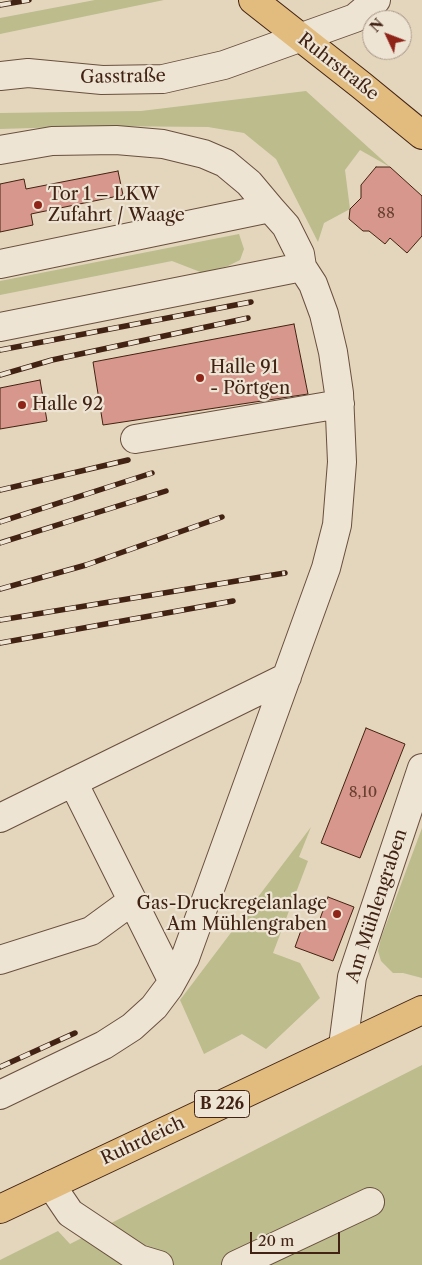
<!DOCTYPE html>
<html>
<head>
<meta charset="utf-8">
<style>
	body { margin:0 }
	#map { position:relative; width:422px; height:1265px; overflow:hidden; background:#e4d6bd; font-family:"Libre Caslon Text",serif }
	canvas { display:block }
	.north { position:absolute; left:362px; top:10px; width:50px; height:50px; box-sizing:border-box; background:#ede4d4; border:1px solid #a99686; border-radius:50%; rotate:313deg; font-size:14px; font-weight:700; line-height:20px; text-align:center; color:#422212 }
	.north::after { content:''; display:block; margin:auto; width:18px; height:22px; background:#8f2418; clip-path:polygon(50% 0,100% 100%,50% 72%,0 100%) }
	.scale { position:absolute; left:250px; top:1232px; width:90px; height:22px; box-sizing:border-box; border:2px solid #422212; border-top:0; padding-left:6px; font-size:15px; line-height:18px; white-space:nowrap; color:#422212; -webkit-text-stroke:4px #ede4d4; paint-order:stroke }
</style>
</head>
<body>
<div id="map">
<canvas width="422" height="1265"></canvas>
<div class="north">N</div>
<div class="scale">20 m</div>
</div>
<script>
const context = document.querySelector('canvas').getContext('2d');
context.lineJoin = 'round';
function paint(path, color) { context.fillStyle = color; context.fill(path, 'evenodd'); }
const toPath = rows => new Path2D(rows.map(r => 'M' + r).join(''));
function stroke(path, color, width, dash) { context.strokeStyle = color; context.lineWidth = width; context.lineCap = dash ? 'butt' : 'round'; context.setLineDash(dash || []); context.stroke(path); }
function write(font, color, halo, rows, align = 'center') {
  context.font = font + ' "Libre Caslon Text",serif'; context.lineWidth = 4.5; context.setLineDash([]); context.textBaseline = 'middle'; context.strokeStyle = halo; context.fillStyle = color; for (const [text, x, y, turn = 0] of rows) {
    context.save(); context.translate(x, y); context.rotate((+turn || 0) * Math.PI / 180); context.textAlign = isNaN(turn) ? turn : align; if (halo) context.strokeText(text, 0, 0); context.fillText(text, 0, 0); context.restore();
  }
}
const green = toPath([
	[95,0,164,0,0,34,0,18],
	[306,91,390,167,360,150,345,170,350,209,324,223,318,242,276,159,244,133,208,127,99,126,0,129,0,113,141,111],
	[239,234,244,249,240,260,228,266,203,273,172,261,0,295,0,281],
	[311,827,299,857,308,861,273,953,300,963,320,998,266,1049,242,1034,204,1054,180,1000],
	[422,828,422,978,403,973,393,973,381,961,378,951,381,938],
	[422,1065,422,1265,0,1265,0,1260,58,1231,70,1244]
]);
const building = toPath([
	[376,167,390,167,422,196,422,236,407,253,390,238,385,244,369,231,363,231,349,219,350,209,361,198,361,185,376,167],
	[118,171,123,195,31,214,33,225,0,232,0,184,24,179,26,189,118,171],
	[294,324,308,394,103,425,93,362,294,324],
	[40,380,47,421,0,429,0,388,40,380],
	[366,728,405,744,360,858,321,843,366,728],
	[328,897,354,907,333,961,295,947,304,922,317,927,328,897]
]);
const minor = toPath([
	[0,76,28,73,102,80,163,79,224,65,355,18,376,0],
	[0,150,52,141,116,140,163,144,204,154,225,163,249,183,270,208],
	[0,264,270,208,286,226,300,254,302,267,313,284,324,314,333,352,339,393,342,462,337,525,326,568,185,958,169,987,154,1007,132,1027,104,1045,0,1095],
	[0,327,302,267],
	[135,439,340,404],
	[73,782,172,980],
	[0,818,287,677],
	[0,960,91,931,132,901],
	[343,1046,352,977,422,768],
	[51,1185,70,1213,139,1259,159,1265],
	[236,1265,370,1202]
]);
const major = toPath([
	[253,0,361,85,422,135],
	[0,1209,422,1010]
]);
const rail = toPath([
	[0,5,29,0],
	[0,350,251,302],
	[0,375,52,360,248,318],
	[0,490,128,460],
	[0,522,152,473],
	[0,543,166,491],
	[0,589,86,565,222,517],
	[0,620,285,573],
	[0,643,233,601],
	[0,1067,75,1033]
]);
const markers = [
	[38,205,5,"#8f2418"],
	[200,378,5,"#8f2418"],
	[22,405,5,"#8f2418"],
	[337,914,5,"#8f2418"]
];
const numberNames = [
	["88",386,214],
	["8,10",363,793]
];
const shields = [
	[222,1104,55]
];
const shieldNames = [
	["B 226",222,1104]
];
const streetNames = [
	["Ruhrstraße",338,67,38],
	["Gasstraße",123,77,-1],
	["Am Mühlengraben",377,906,-72],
	["Ruhrdeich",143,1141,-25]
];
const poiNames = [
	["Tor 1 – LKW",48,195],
	["Zufahrt / Waage",48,216],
	["Halle 91",210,368],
	["- Pörtgen",210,389],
	["Halle 92",32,405],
	["Gas-Druckregelanlage",327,904,"right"],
	["Am Mühlengraben",327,925,"right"]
];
paint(green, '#bcbc8c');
paint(building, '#d7978c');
stroke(building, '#422212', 1);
stroke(minor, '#6a4f3d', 30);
stroke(major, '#422212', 30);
stroke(minor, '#ede4d4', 28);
stroke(major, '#e2bb7e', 28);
stroke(rail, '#422212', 5.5);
stroke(rail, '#ede4d4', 4, [11]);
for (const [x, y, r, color] of markers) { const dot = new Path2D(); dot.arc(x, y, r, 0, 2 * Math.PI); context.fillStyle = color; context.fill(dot); stroke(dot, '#ede4d4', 2); }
write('15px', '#673f30', null, numberNames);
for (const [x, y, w] of shields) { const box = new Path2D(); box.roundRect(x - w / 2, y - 13.5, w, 27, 4); context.fillStyle = '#ede4d4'; context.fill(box); stroke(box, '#422212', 1); }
write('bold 16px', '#422212', null, shieldNames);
write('18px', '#422212', '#ede4d4', streetNames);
write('18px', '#422212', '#ede4d4', poiNames, 'left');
</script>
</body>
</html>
